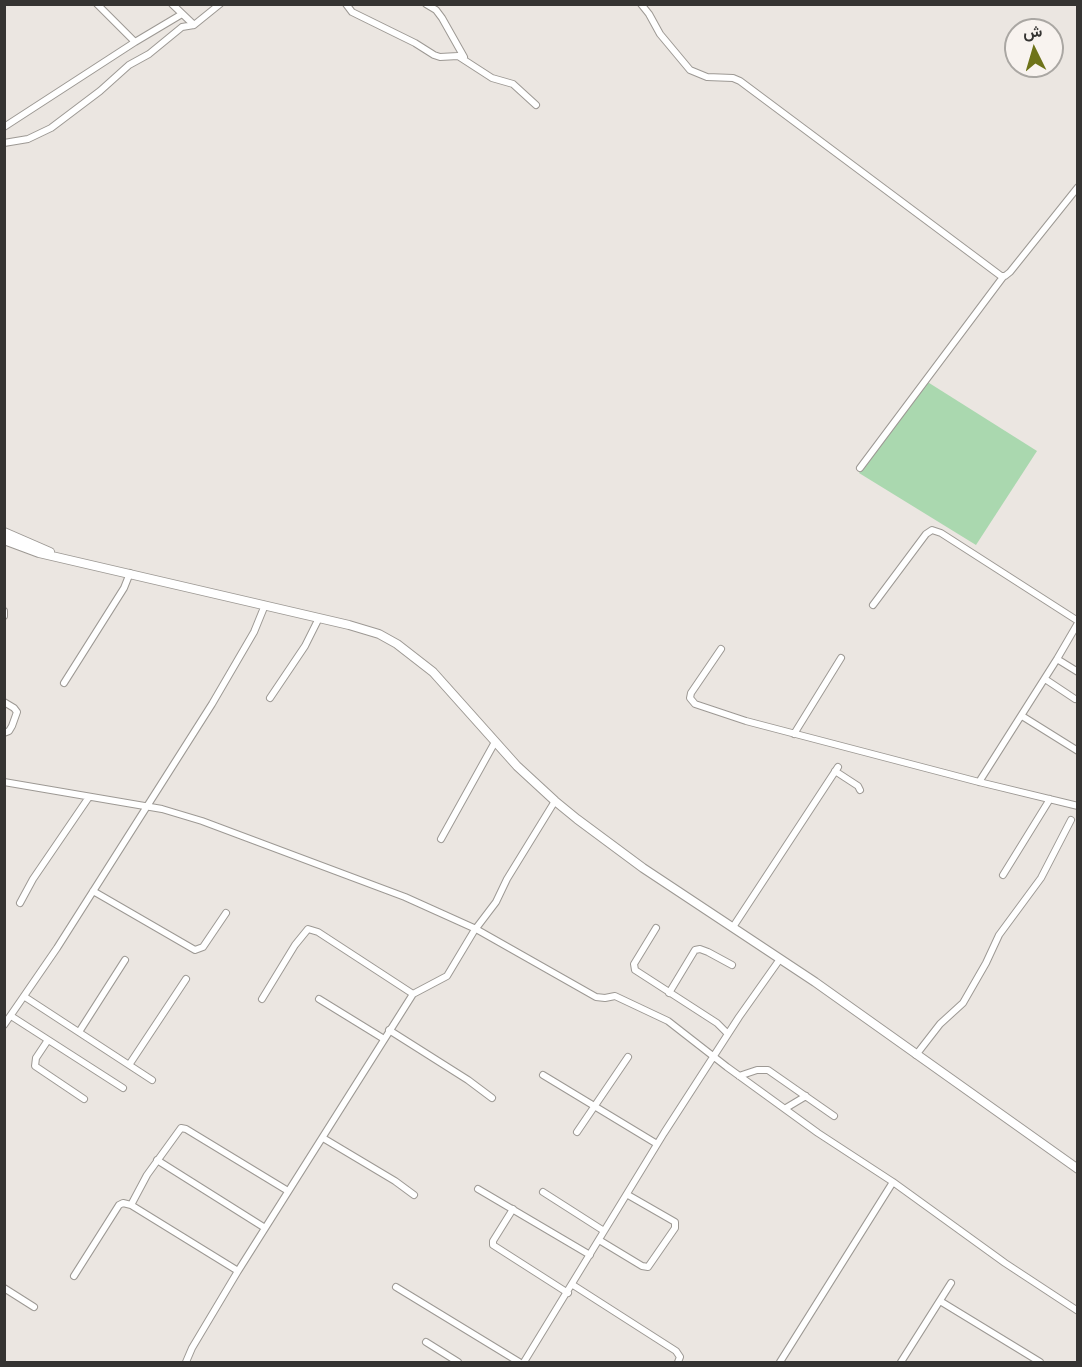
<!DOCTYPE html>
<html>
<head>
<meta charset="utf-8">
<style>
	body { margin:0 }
	#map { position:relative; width:1082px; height:1367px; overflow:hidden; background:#ebe6e1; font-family:Figtree,Vazirmatn,sans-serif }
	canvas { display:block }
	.frame { position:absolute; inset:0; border:6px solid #353432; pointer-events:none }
	.north { position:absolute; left:1004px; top:18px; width:60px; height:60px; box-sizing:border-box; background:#f8f3ef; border:2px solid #aaa7a3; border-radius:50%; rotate:355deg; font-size:16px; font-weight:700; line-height:24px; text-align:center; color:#353432 }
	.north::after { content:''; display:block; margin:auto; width:21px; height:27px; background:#6e7319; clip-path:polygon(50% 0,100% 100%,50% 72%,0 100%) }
</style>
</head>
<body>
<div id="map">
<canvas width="1082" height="1367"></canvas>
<div class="frame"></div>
<div class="north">ش</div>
</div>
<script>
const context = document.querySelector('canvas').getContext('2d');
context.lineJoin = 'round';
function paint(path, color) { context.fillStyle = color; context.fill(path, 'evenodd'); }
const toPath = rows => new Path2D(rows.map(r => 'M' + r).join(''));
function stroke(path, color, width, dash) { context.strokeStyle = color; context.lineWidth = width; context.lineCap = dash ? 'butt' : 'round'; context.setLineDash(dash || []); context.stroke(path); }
const green = toPath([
	[926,381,1037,451,976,545,859,473]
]);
const minor = toPath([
	[172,4,194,25],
	[346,4,352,12,415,43,434,55,440,57,458,56,492,78,513,84,536,105],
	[426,4,436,10,442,18,464,57],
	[641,4,649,14,660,34,690,70,707,77,733,78,740,81,1001,276,1005,276,1010,272,1078,187],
	[135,42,182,14],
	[4,127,135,42,97,4],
	[4,143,28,139,51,128,100,91,129,65,149,54,182,27,194,25,220,4],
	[860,468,1003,277],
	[873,605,926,534,932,530,941,533,1078,621],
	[4,611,4,616],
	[721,649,691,693,690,698,695,704,746,721,979,782,1078,806],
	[1057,659,1078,672],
	[1045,679,1075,699],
	[64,683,124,588,130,573],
	[270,698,305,646,319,618],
	[4,702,14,708,17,712,12,726,9,731,4,733],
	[1022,716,1078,751],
	[794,734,841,658],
	[835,771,858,786,860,790],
	[4,782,162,809,202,821,405,897,476,929,596,997,605,998,615,996,668,1021,727,1067,818,1133,893,1182,1005,1263,1078,1311],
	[979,782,1057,659,1078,623],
	[441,839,495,742],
	[1003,875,1050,799],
	[93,891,195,950,203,947,226,913],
	[20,903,33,879,89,797],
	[733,927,838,767],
	[656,928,634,964,635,970,717,1023,728,1034],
	[669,993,695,950,700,949,708,952,732,965],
	[25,997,152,1080],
	[262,999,295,945,308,929,318,932,413,994],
	[319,999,384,1039],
	[11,1016,123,1088],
	[4,1025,57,948,212,704,254,632,265,605],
	[389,1030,468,1080,492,1098],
	[79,1032,125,960],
	[48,1040,36,1058,35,1066,84,1099],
	[916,1055,940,1024,963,1003,986,963,999,935,1041,878,1071,820],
	[129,1065,186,979],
	[543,1075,657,1144],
	[739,1076,757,1070,768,1070,834,1116],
	[786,1108,806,1096],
	[577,1132,628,1057],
	[323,1138,395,1181,414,1195],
	[157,1160,265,1228],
	[478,1189,590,1255],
	[543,1192,604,1231],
	[131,1205,147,1175,181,1128,186,1129,288,1191],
	[513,1209,493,1241,493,1245,568,1293],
	[599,1240,642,1266,648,1267,675,1228,675,1222,628,1195],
	[74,1276,119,1205,123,1203,131,1205,238,1271],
	[573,1285,676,1351,680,1357,678,1362],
	[396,1287,519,1362],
	[4,1288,34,1307],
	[940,1301,1040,1362],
	[426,1342,458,1362],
	[186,1362,192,1348,238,1271,413,994,447,976,474,931,496,902,507,879,555,801],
	[524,1362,664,1133,739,1017,780,959],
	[780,1362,893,1182],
	[901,1362,951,1283]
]);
const major = toPath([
	[4,532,50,552],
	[4,540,39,553,349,625,379,634,397,644,433,672,517,766,555,801,577,819,643,868,815,982,1078,1169]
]);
paint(green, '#aad8af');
stroke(minor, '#9d9994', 8);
stroke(major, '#9d9994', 10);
stroke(minor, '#fff', 6);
stroke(major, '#fff', 8);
</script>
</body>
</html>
